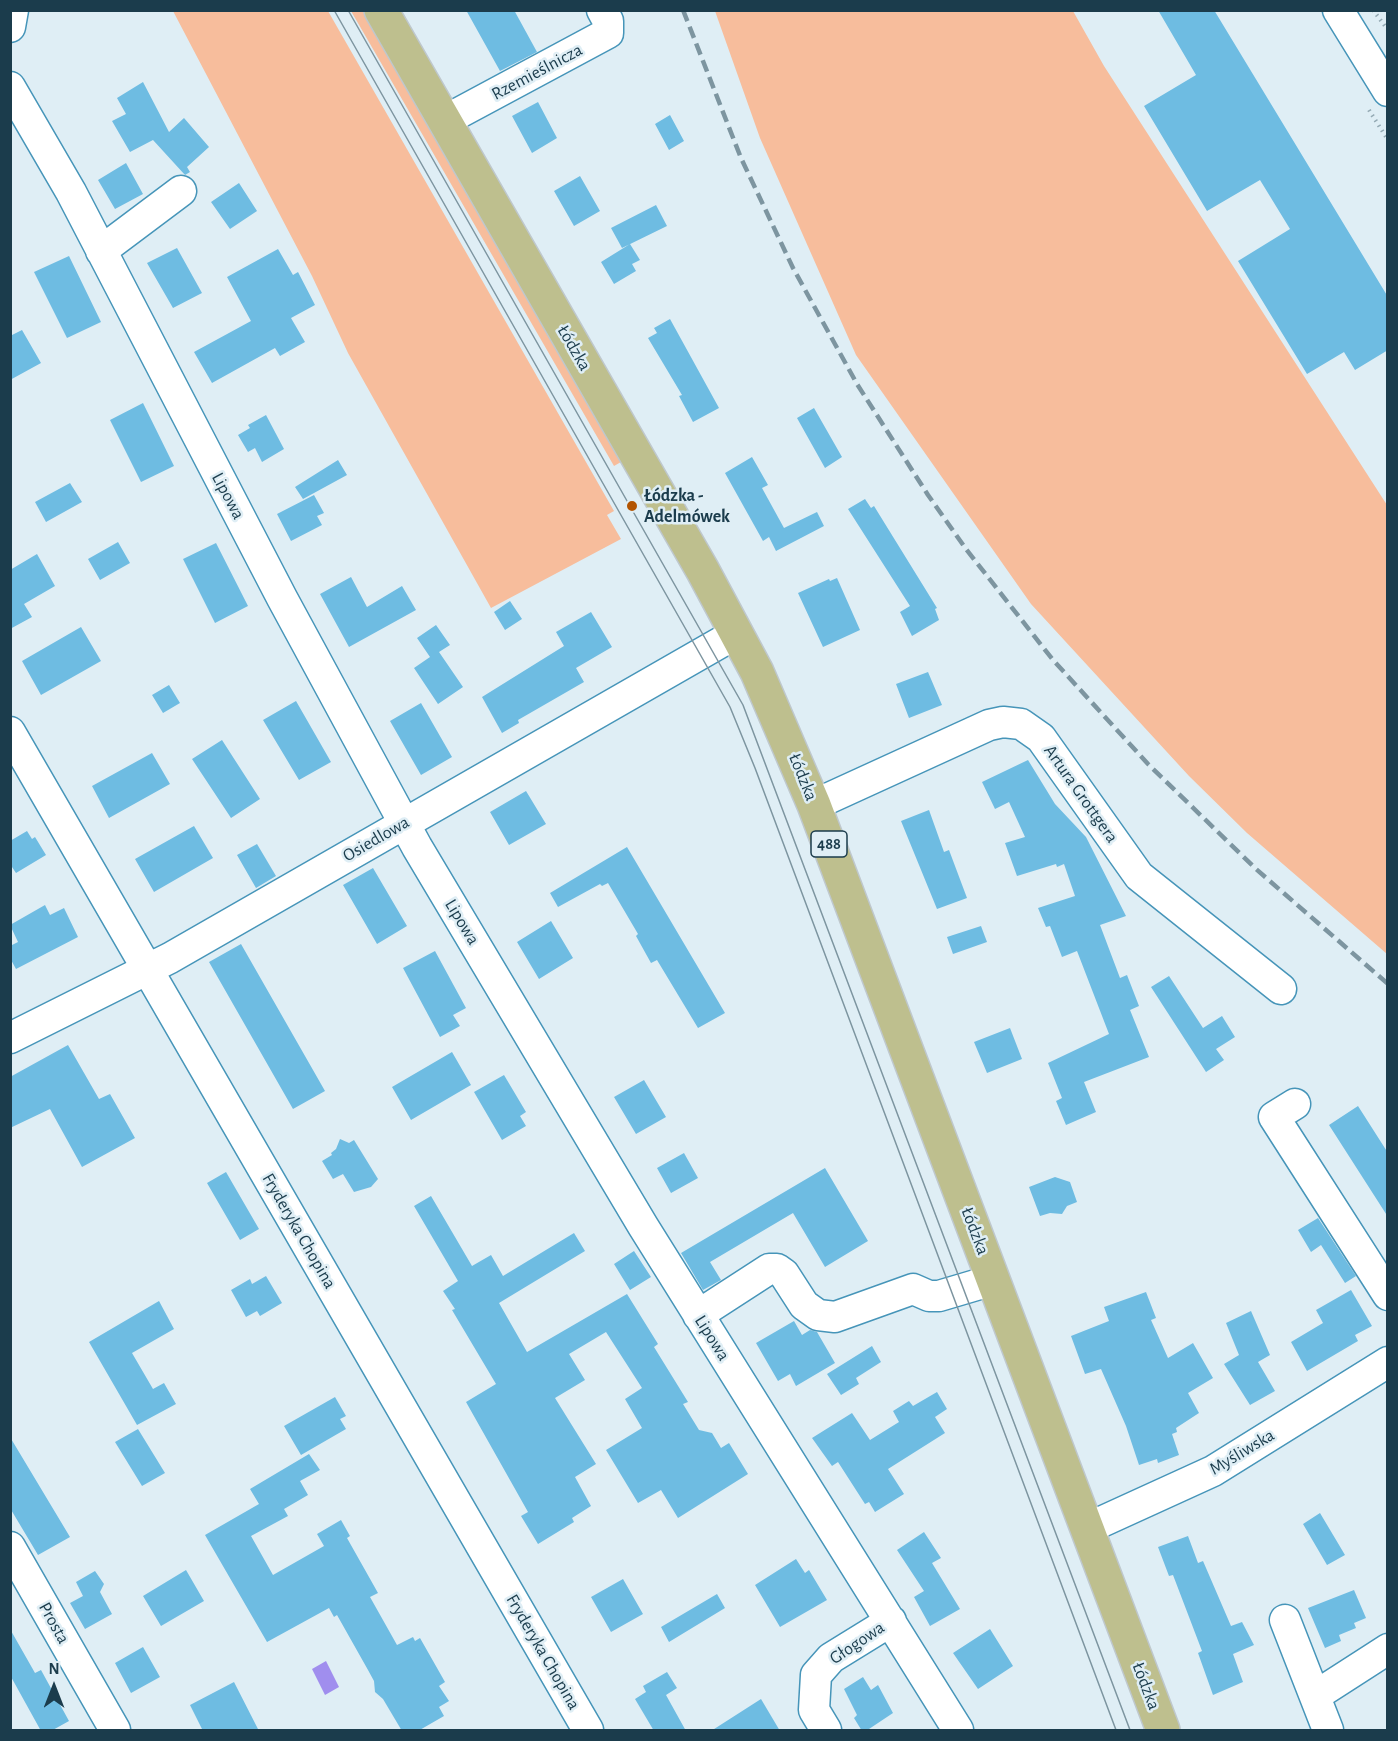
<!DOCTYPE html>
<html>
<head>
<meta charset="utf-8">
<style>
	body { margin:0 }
	#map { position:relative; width:1398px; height:1741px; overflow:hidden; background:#dfeef5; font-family:"Alegreya Sans",sans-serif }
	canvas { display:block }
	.frame { position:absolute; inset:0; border:12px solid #1b3c4c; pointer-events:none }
	.north { position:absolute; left:24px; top:1657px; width:60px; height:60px; -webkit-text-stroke:4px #dfeef5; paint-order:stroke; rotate:0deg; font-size:16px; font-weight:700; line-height:24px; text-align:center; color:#1b3c4c }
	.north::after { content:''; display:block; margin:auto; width:21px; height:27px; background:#1b3c4c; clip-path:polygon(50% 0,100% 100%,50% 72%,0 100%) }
</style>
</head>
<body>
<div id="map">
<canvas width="1398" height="1741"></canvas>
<div class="frame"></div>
<div class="north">N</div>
</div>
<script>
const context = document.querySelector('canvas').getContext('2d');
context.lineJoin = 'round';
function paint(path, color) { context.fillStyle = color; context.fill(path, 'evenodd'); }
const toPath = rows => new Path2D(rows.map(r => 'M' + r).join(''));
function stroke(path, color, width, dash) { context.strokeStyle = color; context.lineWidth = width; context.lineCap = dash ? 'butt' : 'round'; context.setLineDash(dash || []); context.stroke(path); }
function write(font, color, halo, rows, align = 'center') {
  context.font = font + ' "Alegreya Sans",sans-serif'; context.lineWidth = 5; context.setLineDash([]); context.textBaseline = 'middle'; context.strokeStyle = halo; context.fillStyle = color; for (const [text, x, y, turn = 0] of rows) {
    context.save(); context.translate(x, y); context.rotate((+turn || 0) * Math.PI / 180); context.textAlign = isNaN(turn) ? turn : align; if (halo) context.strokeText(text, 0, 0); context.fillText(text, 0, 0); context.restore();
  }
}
const green = toPath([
	[173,11,328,11,614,511,607,515,621,539,491,608,348,353,312,276],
	[351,11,363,11,621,462,614,466],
	[715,11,1073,11,1104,66,1387,505,1387,954,1247,833,1189,776,1031,604,856,355,760,138]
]);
const water = toPath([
	[326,1661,339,1687,325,1695,312,1669]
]);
const building = toPath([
	[466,10,514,10,537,52,500,71],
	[1158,10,1214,10,1388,297,1388,350,1355,370,1344,352,1307,374,1238,261,1290,229,1260,180,1207,211,1144,106,1196,75],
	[143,82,169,132,184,118,209,147,187,167,190,172,185,175,153,140,130,152,112,121,126,114,117,98],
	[538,102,557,138,532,153,512,116],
	[670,115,684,141,669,150,655,124],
	[126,163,143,194,115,209,98,180],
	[580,176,600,211,574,226,554,191],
	[239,183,257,211,230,229,211,202],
	[656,205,667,226,622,248,611,228],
	[630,244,640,260,632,264,636,271,614,284,601,262],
	[177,248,202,293,173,308,147,263],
	[278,249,293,275,298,272,315,305,291,318,305,342,280,356,275,348,212,383,194,352,251,321,227,277],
	[69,256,101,322,67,338,34,272],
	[670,319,719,408,693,422,679,396,682,395,648,338,657,333,654,328],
	[22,330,41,363,10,380,10,336],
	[143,403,174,466,141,482,110,420],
	[814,408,842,457,825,468,797,418],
	[266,415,284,449,262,462,255,448,248,452,238,435,250,428,248,425],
	[752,457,768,485,762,488,784,528,817,512,824,526,776,551,769,537,763,541,725,473],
	[338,460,347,475,303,499,295,487],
	[70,483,82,502,46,522,35,502],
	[314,495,324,513,317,516,322,525,291,541,277,514],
	[865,499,871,508,874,506,937,608,935,609,939,620,912,636,900,612,910,606,848,509],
	[118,542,130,563,100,580,88,559],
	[216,543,248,606,215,623,183,559],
	[37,554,55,586,24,604,32,617,10,629,10,570],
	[351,577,367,607,402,586,416,610,349,647,320,594],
	[837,578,860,630,823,647,798,593,829,579,830,581],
	[510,601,522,619,505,630,494,612],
	[591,612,612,647,576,668,584,682,518,720,519,723,502,733,482,697,564,646,556,632],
	[436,625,450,645,439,652,463,687,438,704,414,668,430,657,417,638],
	[81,627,101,661,41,695,22,661],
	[928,672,942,705,909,718,896,684],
	[169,685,180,703,163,713,152,695],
	[296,701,331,762,299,780,263,720],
	[421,703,452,757,421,775,390,721],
	[222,740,260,799,231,818,192,759],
	[152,753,170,784,109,818,92,786],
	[1028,760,1055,804,1086,837,1126,916,1100,925,1120,978,1127,975,1139,1006,1130,1010,1149,1057,1084,1082,1096,1112,1066,1125,1056,1101,1062,1098,1048,1063,1109,1034,1077,951,1062,957,1050,926,1046,927,1038,908,1075,896,1064,864,1057,867,1056,864,1017,876,1005,843,1025,837,1009,802,995,809,982,782],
	[526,791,546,824,509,845,490,812],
	[929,810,944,852,949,850,967,898,937,909,901,821],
	[194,826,213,858,154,892,135,859],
	[27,831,32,839,35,837,46,855,16,873,10,864,10,841],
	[257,844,276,876,256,888,237,855],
	[627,847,725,1013,698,1028,657,960,651,963,636,936,638,934,608,883,602,886,600,884,558,907,550,893],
	[373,868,407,926,377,944,343,885],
	[45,905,50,915,64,908,78,937,16,969,10,958,10,946,18,942,10,925],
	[551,921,573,958,539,979,517,942],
	[981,926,987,942,953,954,947,937],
	[241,944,325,1091,293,1109,209,962],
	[435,951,466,1008,453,1015,460,1026,440,1037,403,968],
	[1169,976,1203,1028,1222,1016,1235,1037,1216,1049,1224,1060,1206,1072,1151,987],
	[1010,1028,1022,1059,987,1073,974,1042],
	[68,1045,99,1099,110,1094,135,1138,82,1167,50,1109,10,1128,10,1077],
	[452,1052,471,1085,411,1120,392,1087],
	[504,1075,526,1112,520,1116,526,1126,502,1140,474,1092],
	[644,1080,666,1117,636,1134,614,1097],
	[1358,1106,1388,1153,1388,1217,1329,1125],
	[340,1139,349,1143,354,1140,378,1179,371,1187,354,1192,343,1174,333,1179,322,1161,332,1155,331,1153,336,1149],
	[684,1153,698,1178,671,1193,657,1168],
	[825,1168,868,1241,825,1267,793,1213,710,1262,721,1280,703,1290,681,1253],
	[226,1172,259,1229,240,1240,207,1183],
	[1055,1177,1070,1182,1077,1202,1067,1206,1062,1214,1050,1213,1040,1216,1029,1187],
	[431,1196,472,1266,491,1255,503,1276,574,1233,585,1251,499,1303,527,1352,627,1294,658,1344,654,1347,688,1402,683,1404,699,1430,712,1433,721,1448,729,1443,748,1474,678,1518,661,1490,638,1503,606,1450,642,1428,625,1399,642,1388,606,1332,569,1354,585,1380,555,1398,596,1464,575,1477,591,1506,572,1518,574,1522,538,1544,521,1516,528,1512,466,1402,496,1384,452,1310,455,1309,443,1291,458,1281,414,1206],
	[1318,1218,1356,1276,1345,1283,1321,1245,1311,1252,1298,1230],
	[634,1251,651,1277,630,1290,614,1264],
	[266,1276,282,1303,260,1316,257,1311,246,1317,231,1290,250,1279,252,1284],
	[1351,1290,1372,1326,1355,1335,1358,1341,1307,1371,1291,1342,1323,1323,1316,1310],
	[1146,1292,1156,1318,1151,1320,1168,1358,1193,1343,1213,1378,1188,1393,1199,1413,1176,1428,1177,1432,1172,1434,1179,1455,1158,1463,1157,1459,1139,1465,1126,1426,1101,1369,1085,1374,1071,1336,1109,1321,1104,1307],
	[159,1301,174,1329,132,1353,153,1389,164,1383,176,1404,137,1425,89,1342],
	[1251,1311,1270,1355,1258,1362,1275,1391,1250,1405,1224,1364,1239,1355,1226,1323],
	[794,1321,802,1335,810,1330,817,1332,835,1363,796,1386,790,1374,778,1381,756,1343],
	[872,1346,881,1362,856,1378,859,1384,841,1395,827,1374],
	[937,1392,947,1409,935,1417,945,1433,888,1469,904,1494,875,1512,869,1502,865,1504,838,1462,832,1466,812,1438,852,1413,870,1440,899,1422,893,1411,909,1401,913,1406],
	[335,1397,346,1416,340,1419,346,1429,301,1455,284,1426],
	[138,1429,165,1473,142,1486,115,1442],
	[10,1437,70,1537,38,1555,10,1508],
	[309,1454,320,1470,300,1481,308,1495,284,1509,288,1516,251,1536,273,1575,324,1546,317,1534,341,1520,350,1536,347,1538,378,1593,370,1597,397,1645,413,1637,415,1641,420,1638,445,1682,439,1686,449,1701,439,1707,444,1716,418,1731,402,1731,383,1699,375,1692,374,1681,368,1670,337,1615,334,1617,329,1608,267,1642,205,1535,259,1504,250,1489],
	[1320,1513,1345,1555,1327,1565,1303,1524],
	[924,1532,941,1558,932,1563,960,1609,930,1626,914,1597,924,1591,897,1550],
	[1188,1536,1198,1563,1203,1561,1231,1626,1242,1622,1254,1645,1233,1654,1243,1682,1213,1695,1198,1653,1202,1651,1173,1575,1169,1576,1158,1547],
	[796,1559,805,1573,809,1570,827,1600,780,1627,755,1585],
	[186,1570,204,1601,161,1626,143,1596],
	[95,1571,104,1584,100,1592,112,1614,85,1629,70,1603,83,1596,76,1582],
	[623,1579,643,1614,611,1632,591,1597],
	[1354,1590,1366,1618,1354,1623,1356,1628,1339,1635,1341,1641,1325,1648,1308,1608],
	[717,1594,725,1608,669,1642,661,1627],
	[10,1629,35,1673,41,1670,69,1721,51,1731,41,1731,10,1675],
	[990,1629,1013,1666,978,1689,953,1653],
	[143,1647,160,1677,131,1693,115,1663],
	[667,1672,677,1688,666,1695,686,1731,654,1731,635,1699,646,1692,643,1686],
	[863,1677,871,1690,878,1685,893,1713,866,1731,862,1731,854,1718,857,1715,844,1689],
	[234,1682,259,1731,203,1731,190,1705],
	[761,1699,780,1731,711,1731]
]);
const path = toPath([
	[1373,10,1388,30],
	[1369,110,1388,140]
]);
const minor = toPath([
	[1338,10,1388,91],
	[10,27,13,10],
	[10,87,71,192,282,598,417,847,643,1226,958,1730],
	[444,121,608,33,608,21,602,10],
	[101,251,181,191],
	[10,732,588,1730],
	[814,805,989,725,1003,722,1021,724,1041,738,1139,876,1281,989],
	[10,1038,170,958,737,633],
	[1295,1104,1274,1117,1388,1295],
	[698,1315,769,1269,777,1269,784,1274,804,1305,818,1315,835,1317,913,1289,929,1296,939,1296,993,1280],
	[1088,1528,1213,1471,1388,1362],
	[10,1547,115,1730],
	[1285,1620,1328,1730],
	[1315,1696,1388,1649],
	[826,1730,814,1710,816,1675,831,1658,891,1621]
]);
const major = toPath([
	[381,10,703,571,757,672,814,805,1163,1730]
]);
const tram = toPath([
	[334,10,730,707,755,768,1116,1730],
	[348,10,743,705,1130,1730]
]);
const rail = toPath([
	[683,10,741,158,793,268,857,384,928,495,966,549,1053,660,1148,764,1256,869,1388,984]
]);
const markers = [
	[632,506,6,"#b25401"]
];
const shields = [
	[829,844,36]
];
const shieldNames = [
	["488",829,844]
];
const streetNames = [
	["Rzemieślnicza",537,72,-28],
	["Łódzka",574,348,60],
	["Lipowa",228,496,62],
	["Łódzka",803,777,68],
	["Artura Grottgera",1081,794,55],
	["Osiedlowa",376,839,-30],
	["Lipowa",462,922,59],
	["Fryderyka Chopina",299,1231,60],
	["Łódzka",975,1231,69],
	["Lipowa",712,1338,58],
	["Myśliwska",1242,1452,-31],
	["Prosta",54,1623,61],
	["Głogowa",857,1643,-34],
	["Fryderyka Chopina",543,1652,60],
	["Łódzka",1146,1686,69]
];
const poiNames = [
	["Łódzka -",644,496],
	["Adelmówek",644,517]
];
paint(green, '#f7bd9c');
paint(water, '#a08eee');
paint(building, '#6ebce2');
stroke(minor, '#4695b9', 33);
stroke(major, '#bfc8cd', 36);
stroke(path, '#94aab4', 4, [1.5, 4.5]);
stroke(minor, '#fff', 30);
stroke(major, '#bebf8e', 33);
stroke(tram, '#7d95a0', 1.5);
stroke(rail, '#7d95a0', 4.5, [12, 6]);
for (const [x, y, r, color] of markers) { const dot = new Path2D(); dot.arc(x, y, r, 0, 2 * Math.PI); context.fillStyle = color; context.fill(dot); stroke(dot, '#dfeef5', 2); }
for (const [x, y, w] of shields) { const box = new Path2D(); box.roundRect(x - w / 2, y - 13, w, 26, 4.5); context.fillStyle = '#dfeef5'; context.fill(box); stroke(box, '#1b3c4c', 1.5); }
write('bold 16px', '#1b3c4c', null, shieldNames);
write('18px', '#1b3c4c', '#dfeef5', streetNames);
write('bold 18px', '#1b3c4c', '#dfeef5', poiNames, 'left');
</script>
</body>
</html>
